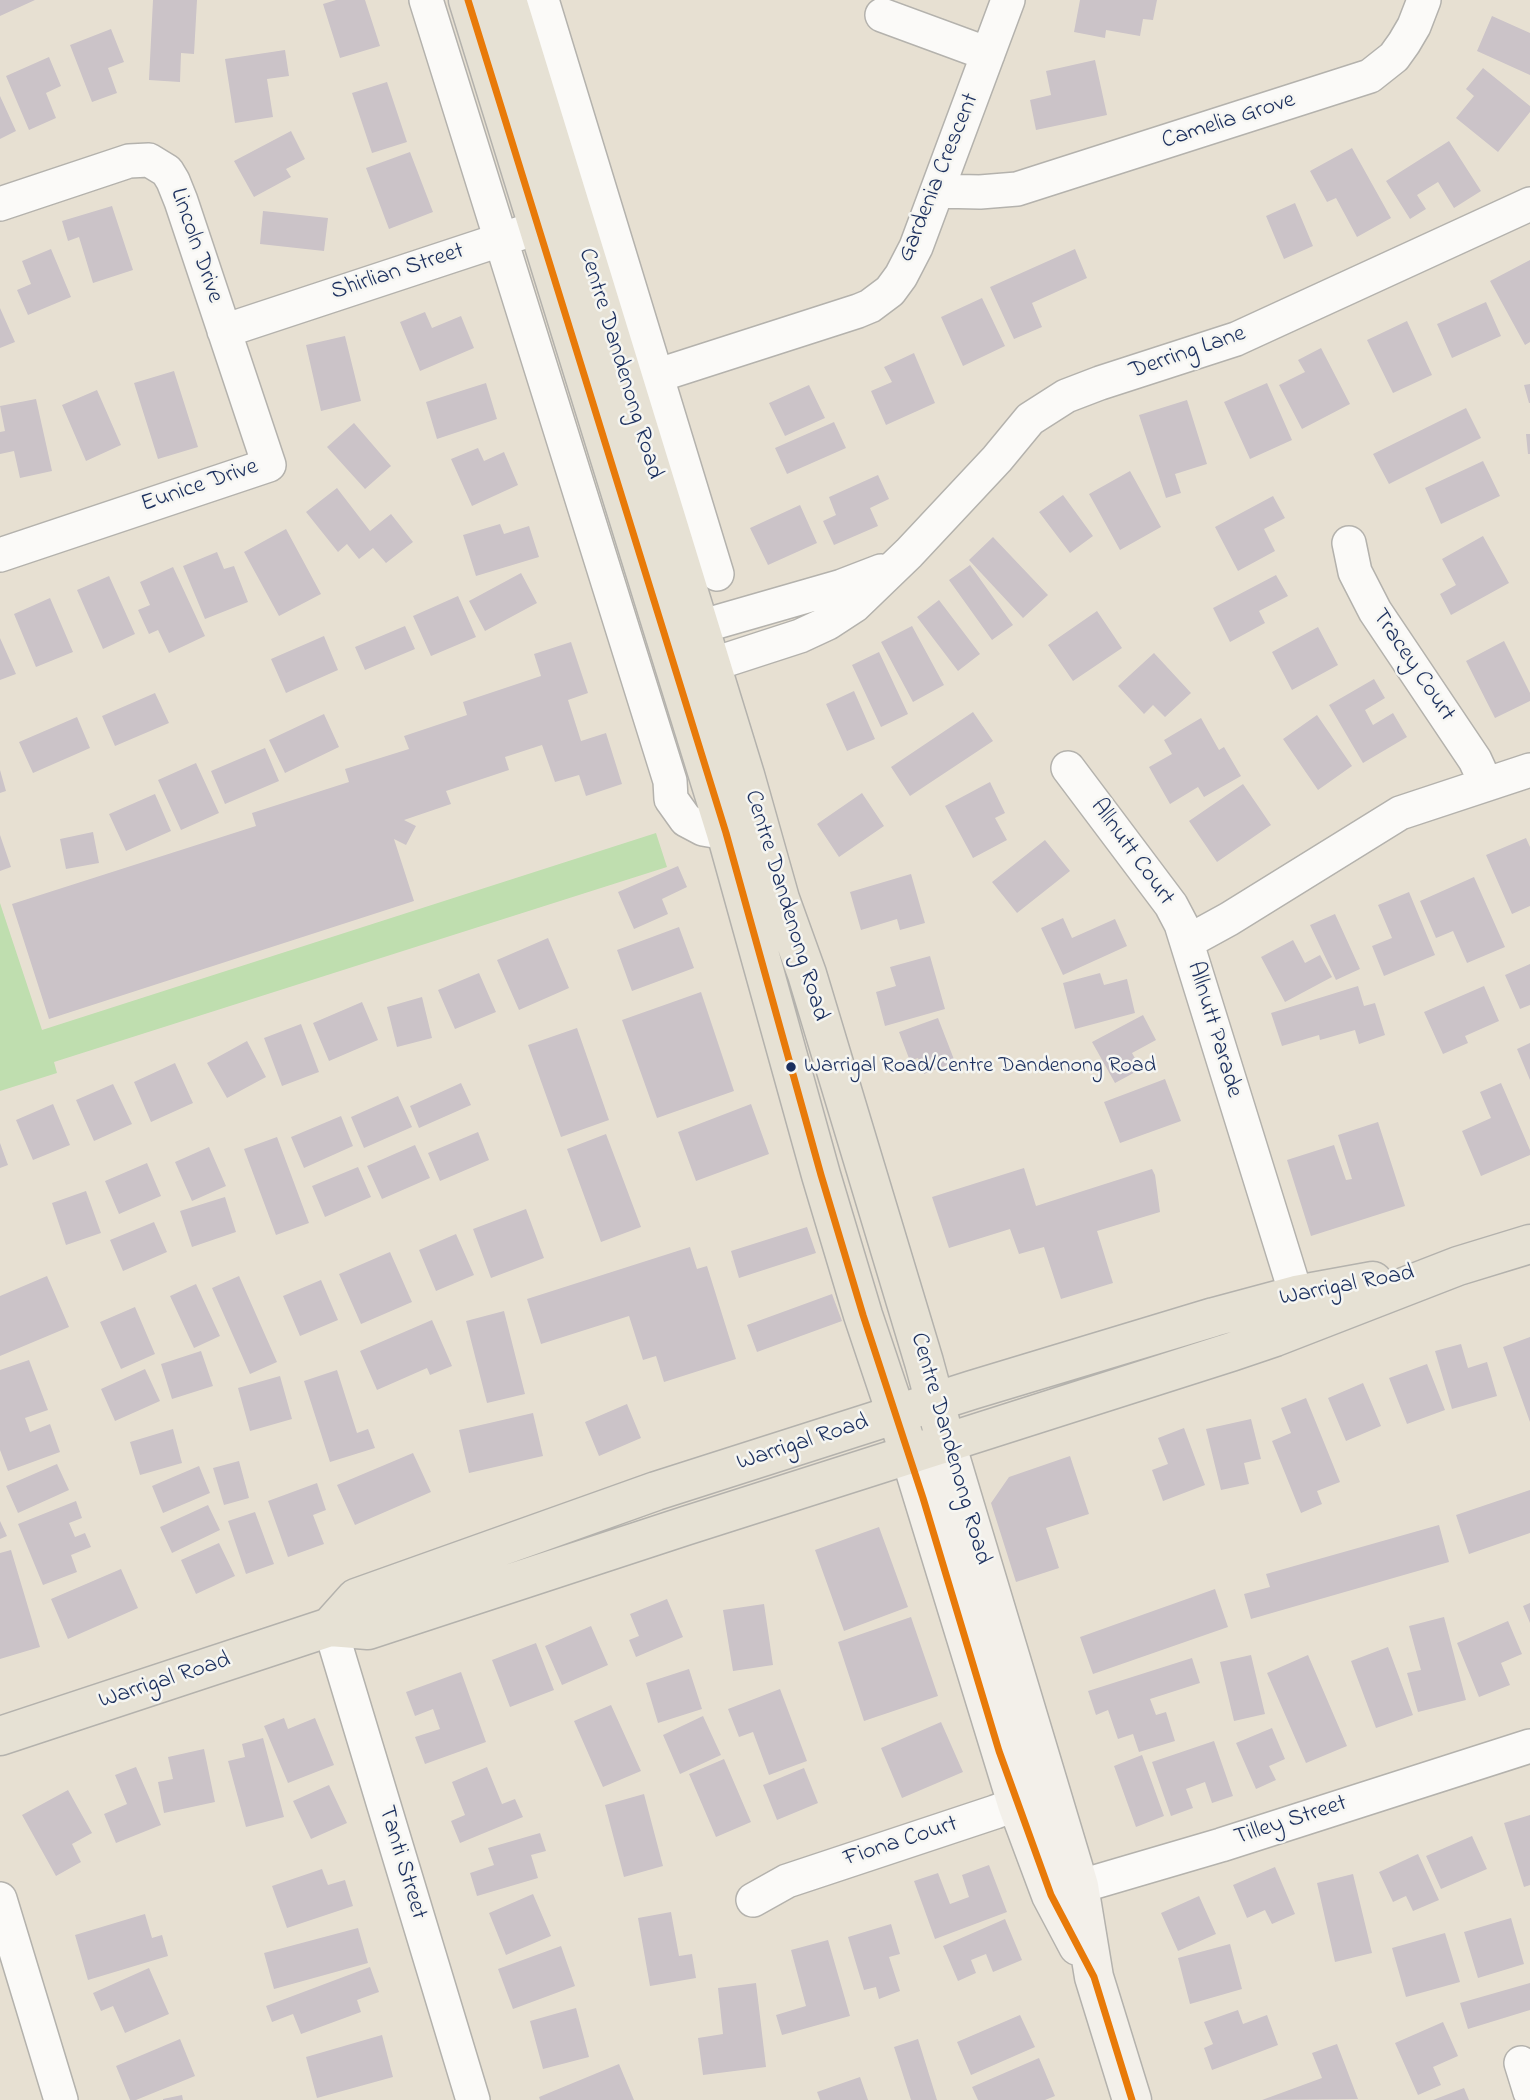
<!DOCTYPE html>
<html>
<head>
<meta charset="utf-8">
<style>
	body { margin:0 }
	canvas { display:block; background:#e7e0d2 }
</style>
</head>
<body>
<canvas width="1530" height="2100"></canvas>
<script>
const context = document.querySelector('canvas').getContext('2d');
context.lineJoin = 'round';
function paint(path, color) { context.fillStyle = color; context.fill(path, 'evenodd'); }
const toPath = rows => new Path2D(rows.map(r => 'M' + r).join(''));
function stroke(path, color, width, dash) { context.strokeStyle = color; context.lineWidth = width; context.lineCap = dash ? 'butt' : 'round'; context.setLineDash(dash || []); context.stroke(path); }
function write(font, color, halo, rows, align = 'center') {
  context.font = font + ' "Indie Flower",sans-serif'; context.lineWidth = 5; context.setLineDash([]); context.textBaseline = 'middle'; context.strokeStyle = halo; context.fillStyle = color; for (const [text, x, y, turn = 0] of rows) {
    context.save(); context.translate(x, y); context.rotate((+turn || 0) * Math.PI / 180); context.textAlign = isNaN(turn) ? turn : align; if (halo) context.strokeText(text, 0, 0); context.fillText(text, 0, 0); context.restore();
  }
}
const green = toPath([
	[656,833,667,867,54,1062,57,1073,0,1091,0,903,42,1030]
]);
const building = toPath([
	[0,0,35,0,0,16],
	[153,0,197,0,194,54,181,53,180,82,149,80],
	[336,0,365,0,380,46,340,58,323,4],
	[1080,0,1157,0,1153,20,1143,19,1140,36,1106,30,1105,38,1074,32],
	[1492,16,1530,33,1530,75,1477,51],
	[111,29,124,62,108,68,117,93,92,102,70,45],
	[285,50,289,76,267,79,273,117,235,123,225,59],
	[49,57,61,86,46,93,56,118,29,130,6,76],
	[1095,60,1107,115,1036,130,1030,100,1051,95,1046,71],
	[1483,68,1530,106,1530,112,1498,152,1456,118,1474,96,1466,89],
	[387,82,407,142,372,153,352,93],
	[0,96,16,131,0,139],
	[291,131,305,159,286,169,291,177,254,197,234,161],
	[1449,141,1481,191,1454,208,1438,182,1417,195,1426,209,1410,219,1386,181],
	[1352,148,1391,218,1357,237,1336,198,1327,202,1310,171],
	[410,152,433,212,389,229,366,168],
	[1295,203,1313,246,1284,259,1266,216],
	[112,206,133,270,93,283,79,237,68,241,62,221],
	[263,211,328,218,324,251,260,244],
	[51,249,71,297,28,315,17,290,31,284,22,261],
	[1075,249,1087,278,1032,303,1042,327,1014,339,990,287],
	[1530,260,1530,342,1525,345,1490,281],
	[982,298,1005,346,963,366,941,317],
	[1486,302,1501,336,1452,358,1437,324],
	[0,308,15,342,0,348],
	[425,312,432,328,461,316,474,348,420,371,400,322],
	[1407,321,1432,375,1393,393,1367,340],
	[345,336,361,401,321,411,306,345],
	[1321,348,1350,404,1302,429,1279,385,1305,372,1298,360],
	[914,353,935,403,886,425,871,391,892,382,884,367],
	[174,371,198,447,158,459,134,383],
	[486,383,497,419,437,439,426,402],
	[1267,383,1292,440,1250,459,1224,402],
	[1530,384,1530,403,1529,403,1524,385],
	[809,385,825,418,785,436,769,403],
	[97,390,121,445,86,461,62,405],
	[36,399,52,471,20,478,14,451,0,454,0,432,5,431,0,406],
	[1187,400,1207,464,1175,474,1181,493,1166,498,1139,415],
	[1466,408,1481,438,1389,484,1373,454],
	[834,422,846,448,787,474,775,448],
	[354,423,391,466,365,489,327,447],
	[1526,434,1530,434,1530,454,1528,454],
	[478,448,484,461,504,452,518,485,472,506,451,459],
	[1483,461,1500,496,1441,524,1425,488],
	[1130,471,1161,527,1120,550,1089,494],
	[878,475,889,499,870,508,878,526,834,545,823,521,836,515,829,497],
	[337,488,370,531,391,514,413,542,386,563,373,548,359,559,347,544,338,552,306,512],
	[1063,495,1093,536,1070,553,1039,512],
	[1273,496,1285,518,1264,529,1275,551,1238,571,1215,527],
	[800,505,817,543,768,565,750,528],
	[500,524,504,534,529,526,539,557,476,576,463,535],
	[286,529,321,594,279,616,244,552],
	[1483,536,1509,583,1451,615,1440,594,1456,585,1442,559],
	[993,537,1048,595,1023,618,969,560],
	[217,552,224,569,234,566,248,602,205,619,183,566],
	[970,565,1013,625,992,640,949,580],
	[173,567,205,636,169,653,158,630,149,634,138,610,150,605,140,582],
	[521,573,537,603,485,631,469,601],
	[1276,575,1288,596,1259,611,1265,623,1230,642,1213,608],
	[109,576,135,634,103,649,77,590],
	[458,596,476,637,431,656,413,616],
	[50,598,73,652,36,667,14,614],
	[939,600,980,654,958,671,917,617],
	[1097,611,1122,648,1073,681,1048,645],
	[405,626,415,649,365,670,355,647],
	[912,626,944,685,913,702,881,642],
	[1318,627,1338,665,1292,690,1272,652],
	[324,636,338,670,286,693,271,659],
	[0,638,16,674,0,680],
	[1504,641,1530,693,1530,701,1495,718,1466,661],
	[571,642,588,693,568,700,581,741,606,733,622,784,586,796,579,775,555,782,542,745,505,757,509,770,446,791,451,804,404,820,416,826,406,845,394,839,414,901,49,1019,12,904,256,826,252,813,349,782,345,769,409,749,404,736,467,715,463,702,541,676,534,654],
	[879,652,908,714,881,727,852,665],
	[1154,653,1191,693,1165,717,1153,705,1144,714,1118,686],
	[1374,679,1385,698,1365,710,1373,725,1393,713,1407,737,1363,763,1329,705],
	[854,691,875,739,847,751,826,704],
	[155,693,169,723,115,746,102,716],
	[973,712,993,741,910,796,891,767],
	[324,714,339,747,285,773,269,740],
	[1317,715,1352,766,1318,790,1283,739],
	[77,717,90,748,33,773,19,742],
	[1201,718,1219,750,1224,747,1241,776,1204,797,1198,787,1170,804,1149,767,1172,754,1164,740],
	[265,748,279,781,225,804,211,771],
	[196,763,219,813,181,830,158,780],
	[0,770,6,791,0,793],
	[990,782,1005,813,995,818,1007,840,973,858,945,806],
	[1243,784,1271,825,1217,862,1189,821],
	[862,793,884,826,839,857,817,824],
	[155,794,171,831,126,851,109,814],
	[93,832,99,863,66,869,60,839],
	[0,835,11,867,0,871],
	[1526,838,1530,847,1530,906,1512,914,1486,855],
	[1045,840,1070,871,1017,913,992,882],
	[678,866,687,887,662,899,668,914,634,929,618,892],
	[911,874,925,923,900,930,897,919,861,930,850,892],
	[1474,877,1505,947,1467,963,1453,931,1436,938,1420,901],
	[1409,892,1435,955,1384,976,1372,946,1392,938,1378,905],
	[1335,914,1360,969,1336,980,1310,925],
	[1063,918,1072,938,1115,919,1127,946,1063,975,1041,928],
	[679,927,694,968,632,991,617,950],
	[548,938,569,988,519,1010,497,960],
	[1293,940,1305,963,1320,955,1332,977,1285,1002,1261,957],
	[930,956,945,1009,885,1026,876,992,896,986,890,967],
	[1530,964,1530,1005,1520,1009,1505,975],
	[479,973,496,1012,455,1029,438,990],
	[1100,973,1104,985,1127,979,1135,1013,1075,1029,1063,983],
	[1358,986,1364,1006,1375,1003,1385,1035,1359,1044,1355,1030,1320,1040,1319,1035,1282,1046,1271,1013],
	[1484,986,1499,1021,1465,1036,1468,1043,1443,1054,1424,1012],
	[701,992,734,1091,657,1118,622,1020],
	[422,997,432,1038,397,1047,387,1007],
	[362,1002,378,1040,329,1061,313,1023],
	[1143,1015,1156,1040,1132,1053,1141,1069,1115,1083,1092,1042],
	[938,1018,955,1062,924,1074,918,1058,910,1061,899,1032],
	[301,1024,319,1072,282,1086,264,1038],
	[577,1028,609,1120,561,1137,528,1045],
	[247,1041,266,1077,227,1098,207,1063],
	[1530,1043,1530,1080,1517,1049],
	[175,1063,193,1103,151,1122,134,1082],
	[1165,1079,1181,1121,1120,1143,1104,1102],
	[461,1083,471,1105,419,1128,410,1106],
	[1501,1083,1530,1150,1530,1155,1481,1176,1462,1131,1491,1118,1480,1092],
	[113,1084,132,1124,94,1141,76,1100],
	[398,1096,412,1127,364,1148,351,1117],
	[53,1104,70,1145,33,1160,16,1120],
	[751,1104,769,1154,696,1181,678,1132],
	[341,1116,353,1146,304,1168,291,1137],
	[1378,1122,1405,1206,1311,1236,1287,1160,1334,1145,1346,1180,1352,1179,1338,1135],
	[478,1132,489,1160,440,1181,428,1153],
	[606,1134,641,1227,601,1242,567,1149],
	[277,1137,309,1223,276,1235,244,1149],
	[0,1143,8,1165,0,1168],
	[415,1145,430,1178,382,1199,367,1166],
	[209,1147,226,1186,192,1201,175,1162],
	[147,1163,161,1196,119,1214,105,1181],
	[358,1167,371,1197,325,1217,312,1186],
	[1024,1168,1036,1206,1152,1169,1155,1175,1160,1212,1097,1231,1113,1283,1061,1299,1044,1247,1019,1254,1010,1229,949,1248,932,1197],
	[86,1191,101,1233,66,1245,52,1203],
	[225,1197,236,1232,192,1247,180,1211],
	[526,1209,544,1258,491,1278,473,1229],
	[154,1222,167,1252,123,1271,110,1240],
	[807,1227,816,1253,739,1278,731,1251],
	[456,1234,474,1275,436,1291,419,1250],
	[690,1247,697,1269,707,1266,736,1359,664,1382,656,1356,643,1360,629,1316,541,1344,527,1299],
	[390,1252,412,1302,361,1324,339,1274],
	[47,1276,69,1327,0,1356,0,1296],
	[239,1276,277,1362,250,1374,212,1288],
	[321,1280,338,1320,300,1336,283,1296],
	[196,1284,220,1336,194,1348,170,1296],
	[832,1294,842,1321,757,1352,747,1325],
	[135,1307,155,1354,121,1369,100,1322],
	[504,1311,525,1394,487,1403,466,1321],
	[432,1320,452,1366,430,1375,427,1368,377,1390,360,1351],
	[1530,1337,1530,1422,1503,1347],
	[1461,1344,1468,1368,1487,1362,1497,1396,1452,1409,1435,1351],
	[201,1351,213,1386,172,1399,161,1364],
	[29,1360,48,1410,25,1418,30,1432,50,1424,60,1452,8,1471,0,1450,0,1370],
	[1427,1364,1445,1410,1407,1424,1389,1378],
	[145,1369,160,1401,115,1421,101,1389],
	[337,1370,357,1433,368,1429,375,1448,330,1462,304,1381],
	[280,1376,292,1419,250,1431,238,1388],
	[1363,1383,1381,1426,1346,1441,1328,1398],
	[1306,1398,1340,1482,1317,1491,1322,1504,1301,1513,1272,1441,1291,1433,1281,1408],
	[627,1404,641,1438,599,1456,585,1422],
	[533,1413,543,1456,469,1473,459,1430],
	[1251,1419,1261,1459,1244,1463,1249,1484,1221,1490,1206,1429],
	[1184,1428,1205,1485,1163,1501,1152,1470,1168,1464,1158,1438],
	[173,1429,182,1463,140,1475,130,1442],
	[413,1453,431,1492,355,1525,337,1485],
	[1070,1456,1089,1514,1046,1528,1059,1568,1016,1582,991,1503,1009,1477],
	[239,1461,249,1498,224,1505,213,1468],
	[57,1464,69,1490,18,1513,6,1486],
	[199,1466,210,1493,163,1513,152,1486],
	[317,1483,326,1510,313,1515,324,1544,288,1557,268,1501],
	[1530,1490,1530,1533,1469,1554,1456,1515],
	[76,1501,82,1518,69,1523,75,1537,85,1533,91,1547,71,1555,77,1572,43,1585,18,1524],
	[208,1505,220,1530,172,1553,160,1527],
	[255,1512,274,1564,246,1574,228,1521],
	[0,1521,7,1536,0,1539],
	[1439,1525,1449,1562,1251,1619,1244,1594,1270,1587,1266,1574],
	[879,1527,908,1607,844,1631,815,1550],
	[219,1543,235,1576,196,1594,181,1560],
	[11,1550,40,1647,0,1659,0,1553],
	[121,1569,138,1608,68,1639,51,1599],
	[1215,1589,1228,1627,1093,1674,1080,1637],
	[667,1599,683,1637,636,1657,629,1640,639,1636,630,1614],
	[1530,1603,1530,1623,1523,1606],
	[764,1604,773,1665,733,1671,723,1610],
	[911,1617,938,1696,864,1721,838,1642],
	[1444,1617,1466,1700,1418,1712,1407,1673,1421,1670,1409,1626],
	[1508,1621,1522,1654,1501,1663,1510,1685,1479,1697,1457,1643],
	[591,1626,608,1665,562,1685,545,1646],
	[536,1643,554,1690,510,1707,492,1660],
	[1388,1647,1413,1715,1376,1728,1351,1661],
	[1251,1655,1265,1714,1234,1721,1220,1662],
	[1308,1655,1347,1746,1306,1763,1267,1673],
	[1192,1658,1200,1683,1150,1699,1156,1715,1166,1712,1175,1741,1139,1752,1133,1734,1118,1739,1108,1710,1096,1715,1088,1691],
	[689,1669,702,1709,658,1723,646,1683],
	[461,1672,486,1742,425,1764,415,1737,440,1729,433,1709,415,1716,406,1692],
	[780,1689,807,1761,769,1775,753,1732,739,1737,728,1709],
	[611,1705,641,1771,603,1787,574,1721],
	[703,1716,721,1755,680,1774,663,1735],
	[284,1718,288,1729,315,1718,334,1765,288,1783,264,1726],
	[941,1722,963,1772,902,1798,881,1748],
	[1272,1728,1285,1759,1269,1766,1276,1780,1256,1789,1236,1743],
	[263,1738,284,1817,246,1827,228,1761,245,1757,242,1744],
	[1214,1741,1233,1796,1212,1803,1205,1782,1186,1789,1193,1808,1171,1816,1152,1762],
	[204,1749,215,1802,164,1813,158,1782,173,1779,168,1757],
	[1142,1755,1164,1816,1136,1827,1114,1766],
	[724,1759,751,1822,716,1837,689,1774],
	[136,1767,161,1825,116,1843,104,1814,127,1804,115,1775],
	[487,1767,502,1804,515,1799,523,1817,460,1843,451,1821,465,1815,452,1782],
	[804,1768,818,1803,777,1820,763,1785],
	[329,1785,347,1823,311,1839,293,1801],
	[68,1790,92,1833,72,1844,81,1862,56,1876,22,1815],
	[644,1794,663,1866,624,1877,605,1805],
	[1530,1815,1530,1885,1524,1887,1504,1823],
	[540,1833,546,1851,531,1855,538,1878,477,1896,470,1873,494,1865,488,1848],
	[1472,1836,1487,1869,1441,1889,1426,1856],
	[1418,1854,1439,1900,1413,1911,1406,1896,1393,1902,1379,1872],
	[989,1865,1007,1912,935,1939,914,1881,938,1873,950,1904,969,1897,962,1875],
	[1275,1867,1295,1914,1272,1924,1265,1910,1247,1918,1233,1885],
	[322,1869,328,1885,345,1880,353,1906,287,1928,272,1886],
	[1353,1874,1372,1953,1335,1962,1317,1883],
	[533,1894,551,1936,506,1955,489,1913],
	[1199,1896,1216,1934,1178,1951,1161,1913],
	[671,1912,679,1956,692,1954,696,1978,650,1986,638,1918],
	[145,1914,152,1938,162,1935,168,1956,88,1980,75,1935],
	[1511,1918,1524,1964,1478,1978,1464,1932],
	[1005,1919,1022,1960,993,1972,986,1954,971,1960,976,1973,958,1981,943,1946],
	[891,1924,900,1954,889,1957,900,1991,879,1999,876,1987,864,1990,848,1937],
	[358,1928,368,1963,274,1989,264,1953],
	[1445,1933,1460,1982,1406,1997,1392,1948],
	[828,1940,850,2016,782,2035,776,2015,806,2006,791,1950],
	[1230,1944,1242,1989,1190,2004,1178,1958],
	[561,1946,575,1986,513,2009,498,1969],
	[370,1967,379,1992,357,2000,361,2012,301,2034,293,2014,272,2022,266,2006],
	[149,1968,169,2014,125,2033,113,2006,101,2011,93,1993],
	[756,1983,766,2067,703,2075,698,2038,723,2034,718,1988],
	[1530,1983,1530,2010,1468,2029,1460,2003],
	[576,2008,589,2057,543,2069,530,2021],
	[1238,2010,1243,2024,1267,2015,1278,2045,1212,2070,1204,2048,1213,2044,1204,2022],
	[1020,2015,1035,2047,971,2075,957,2042],
	[1443,2022,1458,2056,1433,2067,1441,2085,1418,2095,1395,2043],
	[382,2035,393,2077,317,2098,306,2057],
	[180,2039,195,2076,136,2100,130,2100,116,2066],
	[918,2039,937,2100,911,2100,894,2047],
	[1337,2044,1358,2099,1262,2100,1322,2078,1312,2053],
	[1039,2058,1055,2096,1045,2100,978,2100,972,2087],
	[619,2064,634,2100,540,2100,539,2097],
	[860,2077,868,2100,820,2100,817,2092],
	[1464,2088,1469,2100,1433,2100],
	[182,2095,183,2100,163,2100,163,2099]
]);
const minor = toPath([
	[426,0,670,781,671,799,686,820,703,829,726,833],
	[542,0,717,574],
	[882,15,988,54],
	[937,191,980,192,1017,189,1370,76,1394,57,1404,43,1414,26,1424,0],
	[0,204,129,161,149,160,167,171,173,181,181,201,269,465,0,555],
	[224,331,521,233],
	[600,394,858,311,870,306,890,291,901,276,916,247,1008,0],
	[1349,543,1355,572,1375,611,1475,760,1486,784],
	[675,634,842,586,881,571],
	[686,673,800,636,828,623,854,606,909,553,997,459,1030,419,1066,396,1100,383,1236,339,1530,204],
	[1068,768,1171,905,1181,924,1304,1320],
	[1187,942,1229,919,1400,813,1530,770],
	[330,1627,473,2100],
	[1054,1894,1221,1845,1530,1746],
	[0,1899,61,2100],
	[753,1900,787,1881,995,1812,1041,1795],
	[1521,2063,1530,2092]
]);
const secondary = toPath([
	[946,1443,1079,1886,1094,1977,1132,2100],
	[910,1455,1017,1804,1051,1895,1078,1946]
]);
const primary = toPath([
	[468,0,726,833,821,1175,863,1315,910,1455],
	[507,0,745,775,780,899,807,974,924,1362,946,1443]
]);
const trunk = toPath([
	[330,1627,356,1598,656,1491,972,1390,1214,1317,1296,1295,1373,1281],
	[0,1736,330,1627,368,1630,685,1526,1231,1352,1275,1337,1458,1266,1530,1244]
]);
const bus1 = toPath([
	[468,0,726,833,821,1175,863,1315,923,1498,999,1751,1051,1895,1094,1977,1132,2100]
]);
const markers = [
	[791,1067,6,"#1b2f5e"]
];
const busNames = [
	["Warrigal Road/Centre Dandenong Road",804,1067]
];
const streetNames = [
	["Camelia Grove",1229,122,-18],
	["Gardenia Crescent",940,178,-68],
	["Lincoln Drive",195,246,71],
	["Shirlian Street",398,273,-18],
	["Derring Lane",1188,354,-19],
	["Centre Dandenong Road",619,364,73],
	["Eunice Drive",200,487,-19],
	["Tracey Court",1412,666,56],
	["Allnutt Court",1131,853,54],
	["Centre Dandenong Road",785,906,73],
	["Allnutt Parade",1213,1030,73],
	["Warrigal Road",1347,1287,-11],
	["Warrigal Road",803,1444,-18],
	["Centre Dandenong Road",949,1449,74],
	["Warrigal Road",165,1682,-18],
	["Tilley Street",1291,1822,-18],
	["Fiona Court",901,1843,-18],
	["Tanti Street",401,1863,73]
];
paint(green, '#bfdeaf');
paint(building, '#cbc3c8');
stroke(minor, '#b4b2ad', 36);
stroke(secondary, '#b4b2ad', 41);
stroke(primary, '#b4b2ad', 41);
stroke(trunk, '#b4b2ad', 41);
stroke(minor, '#fbfaf8', 33);
stroke(secondary, '#f3f0ea', 38);
stroke(primary, '#e6e1d4', 38);
stroke(trunk, '#e6e1d4', 38);
stroke(bus1, '#e87a09', 7);
for (const [x, y, r, color] of markers) { const dot = new Path2D(); dot.arc(x, y, r, 0, 2 * Math.PI); context.fillStyle = color; context.fill(dot); stroke(dot, '#f6f6f2', 2.5); }
write('22px', '#1b2f5e', '#f6f6f2', busNames, 'left');
write('24px', '#1b2f5e', '#f6f6f2', streetNames);
</script>
</body>
</html>
